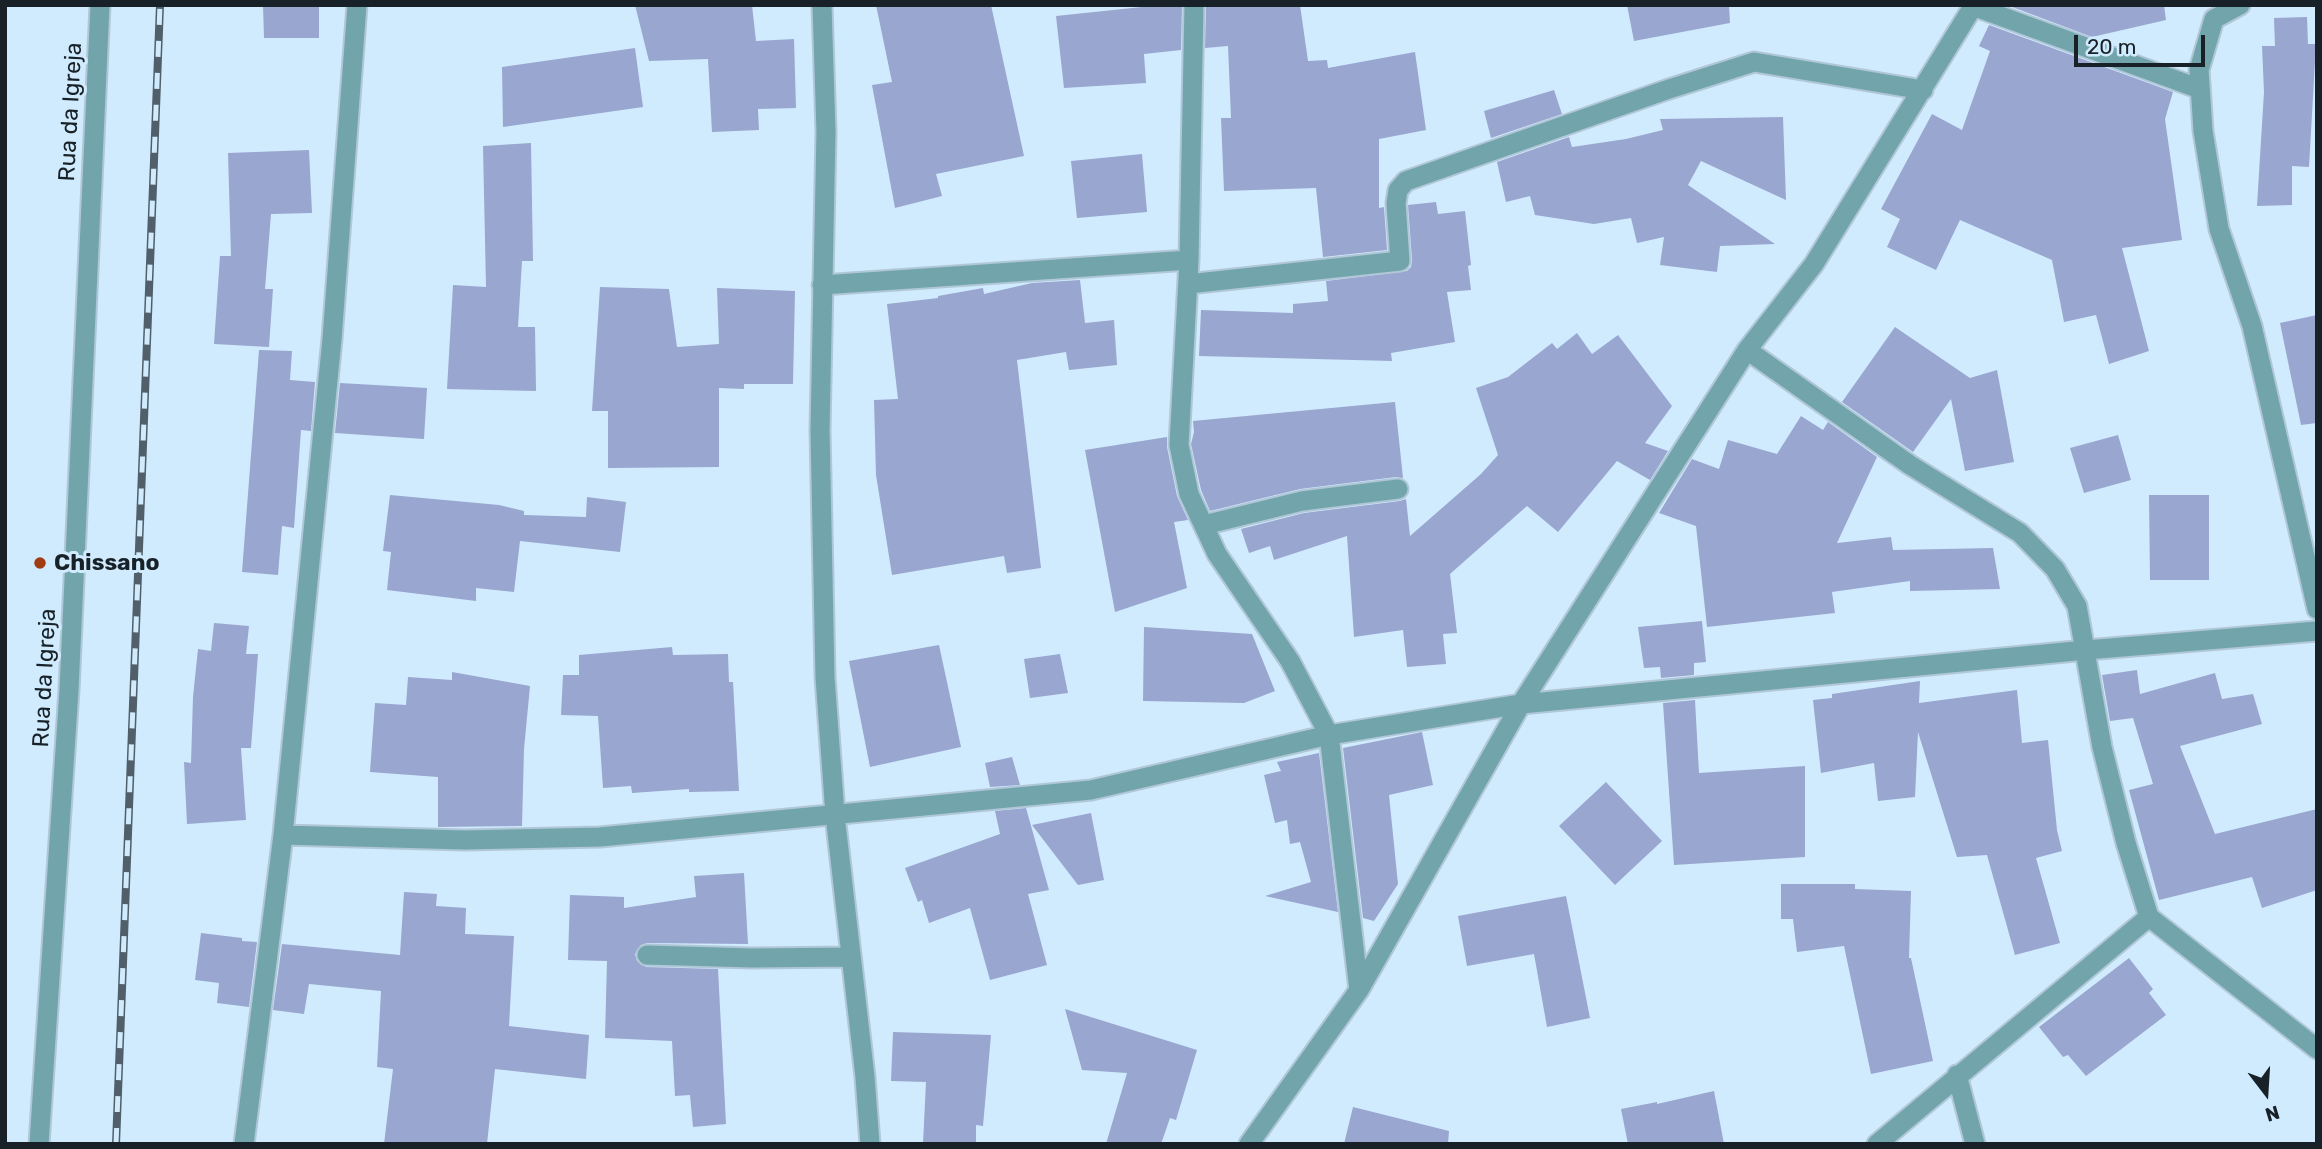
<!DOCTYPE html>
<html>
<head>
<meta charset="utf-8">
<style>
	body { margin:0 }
	#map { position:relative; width:2322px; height:1149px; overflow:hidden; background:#d1ebfe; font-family:Rubik,sans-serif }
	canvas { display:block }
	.frame { position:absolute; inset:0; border:7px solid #172127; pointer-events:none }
	.north { position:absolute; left:2231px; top:1058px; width:70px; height:70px; -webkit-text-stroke:5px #d1ebfe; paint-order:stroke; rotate:163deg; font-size:19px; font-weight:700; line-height:28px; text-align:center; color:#172127 }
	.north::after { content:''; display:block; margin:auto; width:24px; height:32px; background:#172127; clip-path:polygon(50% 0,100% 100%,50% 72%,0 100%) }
	.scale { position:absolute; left:2074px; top:35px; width:131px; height:32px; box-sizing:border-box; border:4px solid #172127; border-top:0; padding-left:9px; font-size:21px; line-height:24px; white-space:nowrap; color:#172127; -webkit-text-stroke:5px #d1ebfe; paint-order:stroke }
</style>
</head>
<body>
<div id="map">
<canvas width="2322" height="1149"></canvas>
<div class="frame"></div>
<div class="north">N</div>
<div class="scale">20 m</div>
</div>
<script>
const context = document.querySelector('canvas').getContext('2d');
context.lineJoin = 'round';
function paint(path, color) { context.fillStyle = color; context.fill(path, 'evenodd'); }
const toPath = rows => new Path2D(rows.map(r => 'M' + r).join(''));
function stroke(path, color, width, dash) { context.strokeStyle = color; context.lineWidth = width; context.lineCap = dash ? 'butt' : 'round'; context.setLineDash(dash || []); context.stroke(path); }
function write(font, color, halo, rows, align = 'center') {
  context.font = font + ' Rubik,sans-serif'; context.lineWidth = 6; context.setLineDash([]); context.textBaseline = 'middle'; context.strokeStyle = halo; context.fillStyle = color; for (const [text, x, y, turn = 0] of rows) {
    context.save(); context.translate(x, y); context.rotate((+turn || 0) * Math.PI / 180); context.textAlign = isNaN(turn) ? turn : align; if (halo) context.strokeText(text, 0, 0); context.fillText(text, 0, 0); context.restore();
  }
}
const building = toPath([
	[263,5,319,5,319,38,264,38],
	[635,5,752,5,756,41,794,39,796,108,758,109,759,130,712,132,708,59,649,61],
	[876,5,991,5,1024,156,936,174,942,196,895,208,872,85,892,82],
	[1161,5,1182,5,1181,50,1144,54,1146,83,1064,88,1056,16],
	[1206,5,1300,5,1308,61,1327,60,1328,68,1415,52,1426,130,1379,139,1379,208,1384,207,1387,250,1323,257,1316,188,1224,191,1221,118,1231,118,1228,46,1205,48],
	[1627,5,1729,5,1730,23,1634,41],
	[2007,5,2164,5,2166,20,2092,37],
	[2307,17,2308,44,2316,44,2309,167,2292,166,2292,205,2257,206,2264,92,2262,46,2275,46,2274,18],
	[1989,25,2173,92,2165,119,2182,240,2122,248,2149,351,2109,364,2096,315,2064,322,2052,260,1960,220,1936,270,1887,247,1900,219,1881,209,1932,114,1962,130,1990,51,1979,46],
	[635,48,643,107,503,127,502,67],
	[1554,90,1562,114,1491,138,1484,111],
	[1783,117,1786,200,1701,161,1688,185,1775,244,1720,246,1717,272,1660,265,1664,237,1637,243,1631,218,1594,224,1535,215,1530,196,1506,202,1497,162,1569,137,1572,147,1626,139,1663,130,1660,119],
	[531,143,533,261,522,261,518,327,535,327,536,391,447,389,453,285,486,287,483,146],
	[309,150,312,213,271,214,265,289,273,289,269,347,214,344,220,256,231,256,228,153],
	[1142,154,1147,212,1077,218,1071,161],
	[1436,202,1438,214,1465,211,1471,265,1468,266,1471,290,1447,292,1455,342,1391,353,1392,361,1199,356,1201,310,1293,313,1293,304,1328,301,1326,281,1407,271,1411,267,1412,260,1408,205],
	[1080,280,1085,323,1114,320,1117,365,1069,370,1066,352,1017,360,1041,568,1007,573,1004,556,892,575,876,475,874,400,898,399,887,304,938,298,938,296,983,288,984,294,1032,283],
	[600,287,669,289,677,347,719,344,717,288,795,291,793,384,744,384,744,389,719,388,719,467,608,468,608,411,592,411],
	[2317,315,2317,423,2301,425,2280,323],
	[1895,327,1970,378,1997,370,2014,462,1965,471,1951,399,1913,452,1842,402],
	[1577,333,1592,354,1618,335,1672,406,1645,443,1668,451,1650,480,1617,461,1558,532,1527,506,1450,574,1457,633,1443,634,1446,664,1407,667,1403,630,1354,637,1347,536,1274,560,1270,546,1249,553,1241,529,1304,513,1400,501,1406,499,1410,536,1481,474,1498,455,1476,388,1508,377,1552,343,1557,349],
	[259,350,292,351,290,380,315,382,311,431,301,430,294,528,282,526,278,575,242,572],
	[340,383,427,388,424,439,335,433],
	[1395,402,1403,478,1396,477,1300,489,1210,511,1201,490,1191,444,1194,432,1193,421],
	[1801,416,1823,430,1828,422,1877,457,1837,543,1891,537,1893,550,1993,548,2000,589,1910,591,1910,581,1832,592,1835,613,1707,627,1696,526,1659,513,1692,459,1719,469,1728,440,1777,454],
	[2118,435,2131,480,2084,493,2070,448],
	[1167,437,1167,447,1177,496,1188,520,1174,522,1187,588,1115,612,1085,450],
	[390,495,499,505,524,511,524,515,586,517,587,497,626,502,620,552,520,541,514,592,476,588,476,601,387,590,391,552,383,551],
	[2149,495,2209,495,2209,580,2150,580],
	[1702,621,1706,662,1694,663,1694,675,1661,678,1660,667,1644,668,1638,627],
	[214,623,249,626,246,654,258,654,251,748,241,748,246,820,187,824,184,762,191,763,193,697,198,649,211,651],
	[1144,627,1252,634,1275,691,1244,703,1143,701],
	[939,645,961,747,870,767,849,661],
	[672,647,673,655,728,654,729,682,733,682,739,791,689,792,689,789,632,793,631,786,603,788,598,716,561,715,563,675,579,675,579,655],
	[1060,654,1068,693,1030,698,1024,659],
	[2137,670,2140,694,2215,673,2222,699,2253,694,2262,724,2180,746,2215,834,2317,809,2317,890,2262,908,2252,877,2159,900,2129,790,2153,784,2133,718,2110,721,2102,675],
	[452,672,530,686,524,749,522,826,438,827,438,777,370,772,375,703,406,705,408,677,452,680],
	[1920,681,1919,703,2017,690,2022,743,2048,740,2057,830,2062,851,2036,858,2060,943,2015,955,1987,855,1957,857,1918,732,1915,797,1878,801,1874,763,1821,773,1813,700,1832,698,1832,694],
	[1695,700,1699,773,1805,766,1805,857,1674,865,1663,703],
	[1422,732,1433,785,1389,795,1398,884,1374,921,1363,918,1343,748],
	[1319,753,1338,912,1265,896,1311,882,1300,842,1290,844,1287,820,1275,823,1264,775,1281,771,1277,762],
	[1012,757,1020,785,990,787,985,763],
	[1606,782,1662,841,1615,885,1559,826],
	[1026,808,1049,890,1028,894,1047,965,990,980,970,908,929,923,922,900,918,902,905,868,1000,834,995,811],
	[1091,813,1104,880,1078,885,1032,825],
	[744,873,748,944,647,943,641,945,635,954,637,961,646,967,718,969,726,1124,693,1127,690,1095,675,1096,672,1041,605,1038,607,961,568,960,570,895,624,897,624,908,696,897,694,876],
	[1781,884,1855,884,1855,889,1911,891,1909,958,1911,958,1933,1061,1871,1074,1844,946,1797,952,1793,919,1781,919],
	[404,892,437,894,436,906,466,908,465,934,514,936,509,1026,589,1035,586,1079,495,1069,487,1144,384,1144,393,1069,377,1067,381,991,309,984,304,1014,273,1010,282,944,400,955],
	[1566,896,1590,1018,1547,1027,1534,954,1467,966,1458,916],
	[201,933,242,938,242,941,257,942,249,1007,217,1003,219,983,195,980],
	[2129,958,2153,989,2149,993,2166,1015,2086,1076,2068,1055,2063,1057,2039,1027],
	[1065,1009,1197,1050,1176,1120,1170,1118,1161,1144,1106,1144,1127,1073,1082,1070],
	[893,1032,991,1035,983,1126,976,1125,976,1144,923,1144,926,1082,891,1081],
	[1714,1091,1724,1144,1628,1144,1621,1109,1657,1102,1657,1104],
	[1353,1107,1449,1131,1448,1144,1344,1144]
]);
const minor = toPath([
	[822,5,826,132,820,430,825,677,835,815,865,1077,870,1144],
	[1194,5,1189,260,1179,445,1189,494,1217,554,1290,661,1329,735,1359,990],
	[2240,5,2214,19,2199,70,2203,131,2219,229,2252,326,2317,609],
	[1973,6,2200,89],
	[1188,284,1400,261,1396,203,1398,190,1406,181,1666,90,1754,62,1923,90],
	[822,285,1189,260],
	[1747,350,1910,465,2020,533,2055,569,2077,606,2102,747,2126,843,2149,917,2317,1049],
	[1204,525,1302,501,1398,489],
	[283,835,465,840,600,837,1091,790,1329,735,1521,704,2086,650,2317,631],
	[647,955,752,958,850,957],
	[1957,1075,1975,1144],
	[39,1144,69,690,100,5],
	[244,1144,283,835,332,339,357,5],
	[1249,1144,1359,990,1521,704,1747,350,1814,264,1974,5],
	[1877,1144,2149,917]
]);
const rail = toPath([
	[116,1144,160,5]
]);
const markers = [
	[40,563,7,"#a13b14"]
];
const streetNames = [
	["Rua da Igreja",71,112,-87],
	["Rua da Igreja",45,678,-87]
];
const poiNames = [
	["Chissano",54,563]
];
paint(building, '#99a6cf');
stroke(minor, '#b0c7d7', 23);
stroke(minor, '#72a4ac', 19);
stroke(rail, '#505f69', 8);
stroke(rail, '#d1ebfe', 5, [16]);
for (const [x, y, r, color] of markers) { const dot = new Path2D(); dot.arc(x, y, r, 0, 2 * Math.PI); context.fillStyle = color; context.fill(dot); stroke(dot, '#d1ebfe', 2.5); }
write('23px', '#172127', '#d1ebfe', streetNames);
write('bold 23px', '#172127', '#d1ebfe', poiNames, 'left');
</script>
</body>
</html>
